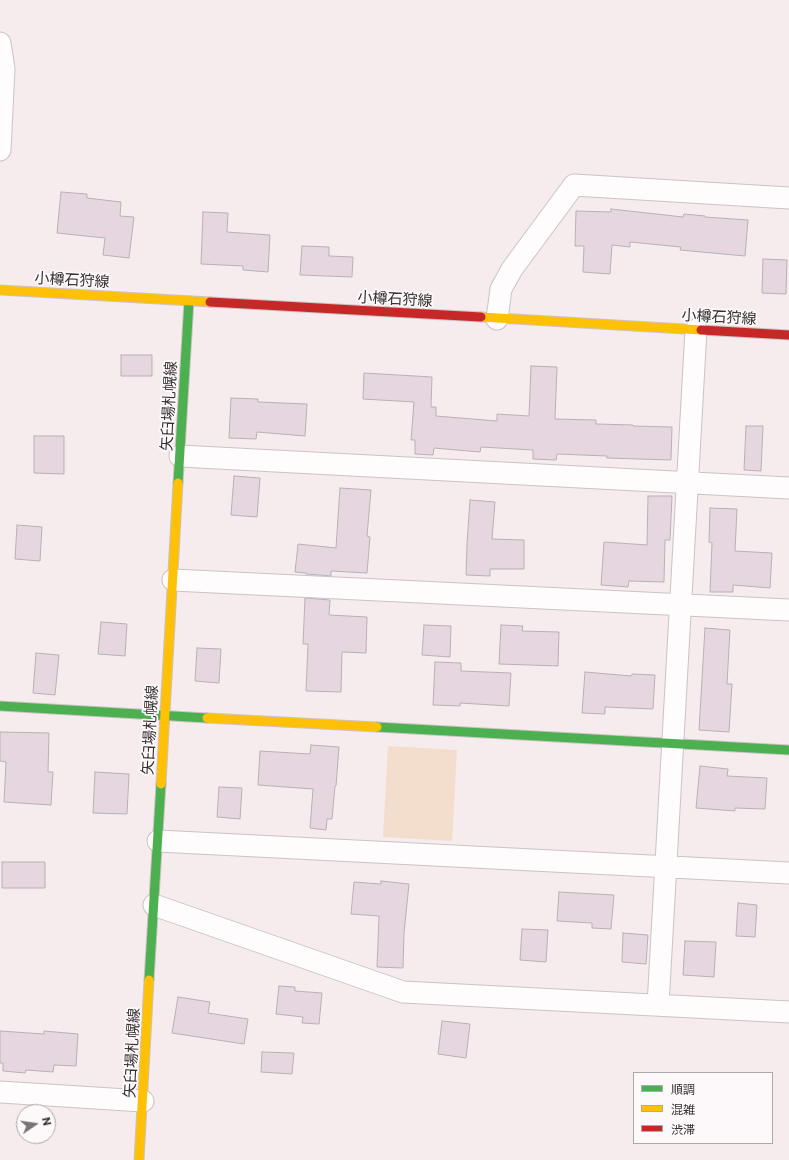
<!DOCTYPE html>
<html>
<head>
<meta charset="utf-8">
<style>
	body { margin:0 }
	#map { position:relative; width:789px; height:1160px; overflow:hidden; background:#f6ecee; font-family:Commissioner,"Noto Sans JP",sans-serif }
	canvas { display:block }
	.legend { position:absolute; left:633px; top:1072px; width:140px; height:72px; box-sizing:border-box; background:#fdf9fa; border:1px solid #aea9aa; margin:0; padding:5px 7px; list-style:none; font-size:12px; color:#373032 }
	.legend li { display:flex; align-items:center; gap:8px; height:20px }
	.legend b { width:20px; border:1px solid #aea9aa }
	.north { position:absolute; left:16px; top:1104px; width:40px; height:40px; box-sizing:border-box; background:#fdf9fa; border:1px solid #aea9aa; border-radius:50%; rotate:77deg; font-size:11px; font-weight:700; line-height:16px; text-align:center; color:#373032 }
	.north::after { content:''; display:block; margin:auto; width:14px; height:18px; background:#7a7274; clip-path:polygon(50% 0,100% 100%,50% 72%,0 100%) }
</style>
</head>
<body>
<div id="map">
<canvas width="789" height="1160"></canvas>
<ul class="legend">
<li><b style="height:5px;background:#4caf50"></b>順調</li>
<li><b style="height:5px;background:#ffc107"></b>混雑</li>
<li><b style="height:5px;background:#c62828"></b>渋滞</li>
</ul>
<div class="north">N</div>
</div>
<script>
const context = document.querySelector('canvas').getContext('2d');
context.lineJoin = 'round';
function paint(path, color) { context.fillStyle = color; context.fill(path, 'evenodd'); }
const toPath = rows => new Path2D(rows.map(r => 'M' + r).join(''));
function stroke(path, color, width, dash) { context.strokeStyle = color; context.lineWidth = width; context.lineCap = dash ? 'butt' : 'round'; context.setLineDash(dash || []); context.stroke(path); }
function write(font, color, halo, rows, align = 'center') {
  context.font = font + ' Commissioner,"Noto Sans JP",sans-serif'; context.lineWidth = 3.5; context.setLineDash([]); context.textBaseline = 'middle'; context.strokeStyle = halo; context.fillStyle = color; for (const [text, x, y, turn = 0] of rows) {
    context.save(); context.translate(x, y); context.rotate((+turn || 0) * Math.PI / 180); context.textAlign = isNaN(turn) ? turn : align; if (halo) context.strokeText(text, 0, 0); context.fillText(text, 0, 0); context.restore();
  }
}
const green = toPath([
	[388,746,457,750,452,841,383,837]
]);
const building = toPath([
	[61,192,87,194,87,198,121,202,120,216,134,217,129,258,103,255,105,238,57,233,61,192],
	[611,209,683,217,684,214,705,216,705,217,748,220,745,256,680,250,681,247,630,242,630,247,612,245,610,274,583,272,584,246,575,246,576,211,611,212,611,209],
	[203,212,228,213,227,232,270,235,268,272,243,270,243,266,201,264,203,212],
	[302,246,329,247,329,256,353,257,352,277,300,275,302,246],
	[763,259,787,260,786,294,762,293,763,259],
	[121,355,152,355,152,376,121,376,121,355],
	[531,366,557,367,555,419,596,420,596,424,633,425,633,426,672,427,671,460,607,458,607,456,557,454,556,460,533,459,533,450,481,447,480,452,434,448,433,455,415,454,415,440,411,440,414,402,363,399,364,373,432,377,431,407,436,407,436,416,497,421,497,414,529,416,531,366],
	[231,398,258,399,258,402,307,404,305,436,257,432,256,439,229,438,231,398],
	[746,426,763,426,761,471,744,470,746,426],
	[34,436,64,436,64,474,34,473,34,436],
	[234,476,260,478,257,517,231,515,234,476],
	[340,488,371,490,367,536,370,537,367,573,331,571,331,576,306,574,306,573,295,572,298,544,336,548,340,488],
	[648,496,672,496,670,540,665,540,664,582,629,581,628,587,601,585,604,542,647,545,648,496],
	[470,500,495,502,492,539,524,540,524,569,490,569,490,576,466,575,467,544,470,500],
	[710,508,737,509,735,551,772,553,770,588,733,585,733,592,710,592,712,543,709,542,710,508],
	[17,525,42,527,40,561,15,559,17,525],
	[305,598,330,600,329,615,367,617,366,653,342,652,341,692,306,691,308,644,303,644,305,598],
	[101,622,127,624,125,656,98,654,101,622],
	[424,625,451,626,450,657,422,655,424,625],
	[501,625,523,626,522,631,559,632,558,666,499,664,501,625],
	[705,628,730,630,727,684,732,684,729,732,699,730,705,628],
	[197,648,221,649,219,683,195,681,197,648],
	[36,653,59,655,55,695,33,693,36,653],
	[435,662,461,663,461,671,511,673,509,706,460,703,460,706,433,705,435,662],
	[585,672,631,676,632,674,655,675,653,709,605,707,605,714,582,713,585,672],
	[0,732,49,733,48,772,53,772,51,805,4,802,6,762,0,761,0,732],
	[311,745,339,747,336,786,335,786,332,819,327,819,326,830,310,828,313,789,258,785,260,751,310,754,311,745],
	[700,766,728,769,727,776,767,778,765,809,735,808,735,811,696,808,700,766],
	[95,772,129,774,127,814,93,813,95,772],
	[219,787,242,788,240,819,217,817,219,787],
	[2,862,45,862,45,888,2,888,2,862],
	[381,881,409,884,404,933,403,968,377,967,379,916,351,914,354,882,381,884,381,881],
	[559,892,614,895,611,929,592,928,592,923,557,921,559,892],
	[738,903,757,905,755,937,736,936,738,903],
	[522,929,548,930,546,962,520,960,522,929],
	[623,933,648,935,646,964,622,962,623,933],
	[685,941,716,942,714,977,683,975,685,941],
	[279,986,295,987,295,991,322,993,319,1024,302,1023,303,1017,276,1014,279,986],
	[178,997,210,1002,208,1013,248,1019,244,1044,172,1033,178,997],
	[442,1021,470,1024,466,1058,438,1054,442,1021],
	[0,1031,44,1034,44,1031,78,1034,76,1066,54,1065,53,1072,26,1070,25,1073,3,1071,3,1063,0,1063,0,1031],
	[262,1052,294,1053,292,1074,261,1072,262,1052]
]);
const street = toPath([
	[0,43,4,69,0,150],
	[497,319,501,289,512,269,574,185,789,198],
	[180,456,789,488],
	[173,580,789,610],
	[158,841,789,873],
	[154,905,403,992,789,1012],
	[658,1005,696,330],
	[0,1092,143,1101]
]);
const fast = toPath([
	[178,483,189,301],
	[0,706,207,718],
	[377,727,789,750],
	[149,980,161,784]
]);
const slow = toPath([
	[0,290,210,302],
	[481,317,701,330],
	[207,718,377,727],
	[161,784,178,483],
	[139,1160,149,980]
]);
const jam = toPath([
	[210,302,481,317],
	[701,330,789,335]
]);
const streetNames = [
	["小樽石狩線",72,280,3],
	["小樽石狩線",395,299,3],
	["小樽石狩線",719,317,3],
	["矢臼場札幌線",169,406,-87],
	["矢臼場札幌線",150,730,-87],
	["矢臼場札幌線",132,1053,-87]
];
paint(green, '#f3ddcc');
paint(building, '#e6d6df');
stroke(building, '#b8b1b4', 1);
stroke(street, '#cbc3c4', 23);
stroke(fast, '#cbc3c4', 11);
stroke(slow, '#cbc3c4', 11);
stroke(jam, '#cbc3c4', 11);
stroke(street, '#fefcfc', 21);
stroke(fast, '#4caf50', 9);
stroke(slow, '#ffc107', 9);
stroke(jam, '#c62828', 9);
write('15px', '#373032', '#fdf9fa', streetNames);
</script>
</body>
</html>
